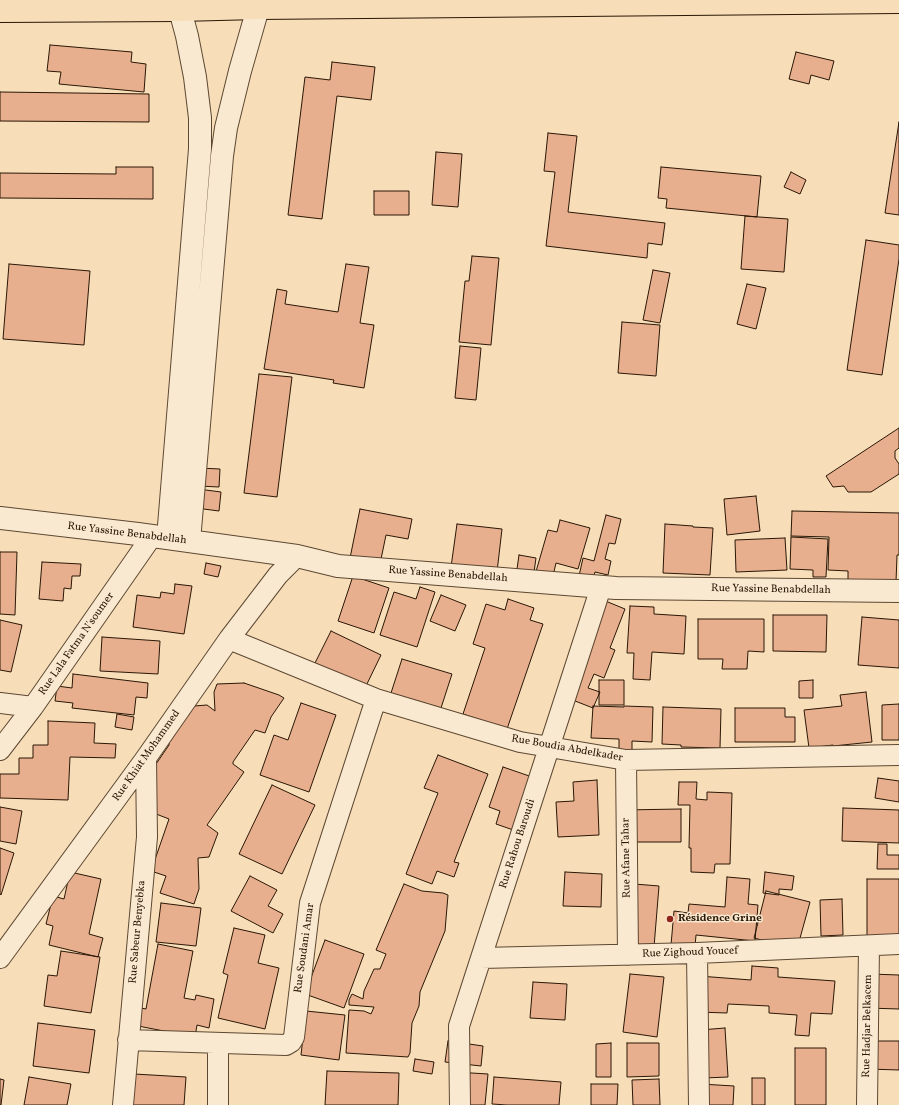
<!DOCTYPE html>
<html>
<head>
<meta charset="utf-8">
<style>
	body { margin:0 }
	canvas { display:block; background:#f7ddb8 }
</style>
</head>
<body>
<canvas width="899" height="1105"></canvas>
<script>
const context = document.querySelector('canvas').getContext('2d');
context.lineJoin = 'round';
function paint(path, color) { context.fillStyle = color; context.fill(path, 'evenodd'); }
const toPath = rows => new Path2D(rows.map(r => 'M' + r).join(''));
function stroke(path, color, width, dash) { context.strokeStyle = color; context.lineWidth = width; context.lineCap = dash ? 'butt' : 'round'; context.setLineDash(dash || []); context.stroke(path); }
function write(font, color, halo, rows, align = 'center') {
  context.font = font + ' Vollkorn,serif'; context.lineWidth = 3; context.setLineDash([]); context.textBaseline = 'middle'; context.strokeStyle = halo; context.fillStyle = color; for (const [text, x, y, turn = 0] of rows) {
    context.save(); context.translate(x, y); context.rotate((+turn || 0) * Math.PI / 180); context.textAlign = isNaN(turn) ? turn : align; if (halo) context.strokeText(text, 0, 0); context.fillText(text, 0, 0); context.restore();
  }
}
const building = toPath([
	[50,45,132,52,131,62,146,64,144,92,59,84,61,72,47,71,50,45],
	[796,52,834,61,829,80,811,75,809,84,789,79,796,52],
	[332,62,375,67,371,100,337,96,322,219,288,215,305,77,330,80,332,62],
	[0,92,149,94,149,122,0,121,0,92],
	[899,122,899,215,885,213,899,122],
	[548,133,577,136,568,212,665,223,662,245,648,243,647,258,546,246,555,172,544,171,548,133],
	[436,152,462,154,458,207,432,205,436,152],
	[116,167,153,167,153,199,0,198,0,173,116,174,116,167],
	[661,167,761,176,757,217,666,208,667,199,658,198,661,167],
	[791,172,806,180,800,194,784,187,791,172],
	[374,191,409,191,409,215,374,215,374,191],
	[745,216,788,219,784,272,741,269,745,216],
	[866,240,899,245,899,259,882,375,847,370,866,240],
	[472,256,499,258,491,345,459,342,465,281,469,281,472,256],
	[9,264,90,271,84,345,3,339,9,264],
	[346,264,369,267,360,323,374,325,364,388,333,383,334,380,264,369,277,289,287,291,285,304,338,312,346,264],
	[653,270,670,273,660,323,643,320,653,270],
	[747,284,766,288,756,329,737,324,747,284],
	[622,322,660,325,656,376,618,373,622,322],
	[460,346,481,348,476,400,455,398,460,346],
	[259,374,292,377,277,497,244,493,259,374],
	[899,428,899,448,895,451,895,458,899,464,899,474,871,492,848,492,844,486,833,487,826,476,899,428],
	[199,468,220,469,219,487,199,486,199,468],
	[198,489,221,492,219,511,196,508,198,489],
	[756,496,760,531,727,535,724,499,756,496],
	[360,509,412,519,408,539,386,535,380,564,350,558,360,509],
	[792,511,899,513,899,555,897,555,896,582,848,581,848,571,828,570,829,537,791,536,792,511],
	[606,515,621,519,615,544,609,543,605,559,611,561,608,575,595,572,593,579,579,576,583,558,594,561,606,515],
	[560,520,590,528,578,569,556,563,552,580,535,575,548,530,557,532,560,520],
	[457,524,502,529,497,572,451,567,457,524],
	[665,524,693,526,693,527,713,528,710,575,663,573,665,524],
	[791,537,828,539,826,577,813,577,813,570,790,569,791,537],
	[785,538,787,570,736,572,735,540,785,538],
	[0,552,17,552,15,615,0,614,0,552],
	[519,555,536,558,534,572,517,569,519,555],
	[42,562,81,564,80,576,72,576,71,589,64,588,63,601,39,599,42,562],
	[206,563,221,566,218,577,204,574,206,563],
	[353,576,389,588,374,633,338,621,353,576],
	[175,584,192,586,184,634,133,627,137,595,160,598,161,592,174,594,175,584],
	[420,587,435,592,417,647,380,635,394,592,416,599,420,587],
	[441,595,466,605,455,631,430,621,441,595],
	[508,599,534,608,530,620,543,624,507,729,463,714,485,648,473,644,486,604,505,610,508,599],
	[603,600,625,609,610,648,615,650,604,678,594,674,588,688,600,692,593,708,570,699,603,600],
	[630,606,654,607,654,614,686,616,684,654,652,652,650,680,633,679,634,653,627,653,630,606],
	[773,615,827,615,826,652,773,651,773,615],
	[862,617,899,620,899,668,858,665,862,617],
	[698,619,764,619,764,652,748,651,747,669,722,669,723,659,698,659,698,619],
	[0,620,22,625,11,672,0,670,0,620],
	[331,631,381,655,365,688,315,663,331,631],
	[102,637,160,641,158,674,100,671,102,637],
	[402,659,452,674,441,708,391,693,402,659],
	[73,674,148,683,147,698,136,697,134,715,72,708,73,703,55,701,57,686,72,688,73,674],
	[599,680,624,680,624,705,599,705,599,680],
	[813,680,813,698,799,698,799,681,813,680],
	[244,683,279,695,284,698,271,717,265,733,255,730,233,762,233,764,244,772,207,825,218,833,209,857,198,858,199,889,194,904,160,893,166,876,151,871,169,819,151,812,154,767,169,745,169,743,194,706,207,705,215,711,214,692,217,684,244,683],
	[866,692,872,742,833,746,833,745,809,748,804,710,842,706,840,695,866,692],
	[301,703,336,715,309,792,260,775,274,735,288,740,301,703],
	[899,704,899,740,882,740,882,705,899,704],
	[593,706,624,707,624,706,653,707,652,742,632,741,632,752,619,751,619,739,591,738,593,706],
	[663,707,721,709,720,748,681,747,681,745,662,744,663,707],
	[735,708,785,708,785,717,795,717,795,742,735,742,735,708],
	[117,714,134,717,132,730,115,727,117,714],
	[48,721,95,723,94,743,116,744,115,758,70,757,68,800,0,798,0,774,19,774,19,758,33,758,33,745,48,745,48,721],
	[438,755,488,774,454,862,459,863,454,877,437,871,432,884,406,874,438,793,424,788,438,755],
	[503,767,538,779,519,832,496,824,500,811,489,807,503,767],
	[878,778,899,781,899,802,875,798,878,778],
	[597,780,599,835,558,837,556,802,574,801,573,782,597,780],
	[679,782,697,782,696,799,707,800,707,792,732,793,730,864,715,864,714,873,691,872,691,848,689,848,690,805,678,805,679,782],
	[272,785,315,805,282,874,239,854,272,785],
	[0,807,22,811,16,844,0,841,0,807],
	[843,808,899,810,899,843,842,841,843,808],
	[681,809,681,842,623,842,623,810,681,809],
	[878,844,887,844,887,855,899,855,899,869,877,869,878,844],
	[0,848,14,853,1,895,0,894,0,848],
	[70,872,101,879,89,934,103,938,98,957,49,945,53,926,46,924,53,896,64,899,70,872],
	[565,872,602,874,601,907,563,906,565,872],
	[765,872,794,876,792,890,779,889,779,895,763,893,765,872],
	[250,876,277,890,268,906,283,914,273,933,231,911,250,876],
	[727,877,750,879,748,904,758,905,755,941,696,935,695,947,671,945,674,911,688,913,689,904,725,907,727,877],
	[867,879,899,879,899,938,867,938,867,879],
	[622,883,659,886,654,947,629,945,630,930,618,928,622,883],
	[404,884,422,891,443,893,448,895,445,931,420,992,419,1006,412,1023,410,1053,408,1057,346,1053,349,1010,364,1011,371,1014,374,1007,349,1005,349,1000,352,994,363,999,364,991,374,969,380,969,386,954,376,950,404,884],
	[766,891,810,902,797,949,754,938,766,891],
	[842,899,843,935,821,936,820,900,842,899],
	[161,903,201,908,196,946,156,942,161,903],
	[234,928,265,935,258,963,279,968,265,1029,218,1018,228,975,223,973,234,928],
	[325,940,364,954,344,1008,305,994,325,940],
	[158,944,193,951,184,998,195,1000,196,995,214,999,209,1028,197,1025,195,1037,138,1026,141,1008,146,1009,158,944],
	[61,951,100,957,91,1013,44,1006,48,975,57,976,61,951],
	[752,966,778,968,778,977,835,981,832,1014,811,1013,809,1036,795,1035,797,1015,769,1013,769,1006,728,1004,727,1013,697,1012,699,976,751,980,752,966],
	[630,974,664,977,657,1037,623,1032,630,974],
	[870,974,899,975,899,1009,867,1008,870,974],
	[533,982,567,984,565,1020,530,1018,533,982],
	[306,1011,345,1015,339,1060,301,1055,306,1011],
	[38,1023,95,1030,89,1073,33,1066,38,1023],
	[725,1028,728,1077,704,1078,700,1030,725,1028],
	[448,1041,483,1046,481,1066,445,1062,448,1041],
	[869,1041,899,1041,899,1070,868,1069,869,1041],
	[611,1043,611,1077,596,1077,596,1044,611,1043],
	[627,1043,659,1043,659,1076,627,1077,627,1043],
	[795,1048,826,1048,826,1105,795,1105,795,1048],
	[415,1059,434,1062,432,1074,413,1071,415,1059],
	[327,1071,399,1073,398,1105,325,1105,327,1071],
	[455,1072,488,1074,485,1105,453,1105,455,1072],
	[134,1074,186,1077,184,1105,132,1105,134,1074],
	[29,1077,71,1084,67,1105,24,1105,29,1077],
	[494,1077,561,1082,559,1105,507,1105,492,1104,494,1077],
	[752,1078,765,1078,765,1105,752,1105,752,1078],
	[0,1079,4,1080,1,1105,0,1105,0,1079],
	[659,1079,660,1105,633,1105,632,1080,659,1079],
	[591,1084,618,1084,617,1105,591,1105,591,1084],
	[701,1084,734,1086,733,1105,700,1105,701,1084]
]);
const minor = toPath([
	[229,639,376,699,520,742,626,760,899,755],
	[0,703,33,707],
	[0,750,33,707,152,536],
	[626,760,628,955],
	[697,953,699,1105],
	[0,958,146,758,229,639,278,575,297,556],
	[481,958,697,953,899,944],
	[128,1040,286,1045,291,1042,294,1037,310,903,376,699],
	[218,1043,218,1105],
	[123,1105,147,837,146,758],
	[460,1105,459,1026,601,587],
	[867,1105,869,946]
]);
const tertiary = toPath([
	[0,518,138,534,297,556,338,566,616,588,899,591],
	[168,538,200,149,200,118,195,77,187,36,180,10],
	[189,541,222,156,226,128,240,71,258,8]
]);
const primary = toPath([
	[0,11,180,10,258,8,899,2]
]);
const markers = [
	[670,919,4,"#8f2418"]
];
const streetNames = [
	["Rue Yassine Benabdellah",127,534,7],
	["Rue Yassine Benabdellah",448,575,4],
	["Rue Yassine Benabdellah",771,590,1],
	["Rue Lala Fatma N'soumer",77,644,-55],
	["Rue Boudia Abdelkader",567,749,10],
	["Rue Khiat Mohammed",147,756,-55],
	["Rue Rahou Baroudi",518,844,-72],
	["Rue Afane Tahar",627,858,-91],
	["Rue Sabeur Benyebka",138,932,-85],
	["Rue Soudani Amar",305,948,-82],
	["Rue Zighoud Youcef",690,953,-2],
	["Rue Hadjar Belkacem",868,1026,-89]
];
const poiNames = [
	["Résidence Grine",678,919]
];
paint(building, '#e7af8e');
stroke(building, '#2a1705', 1);
stroke(minor, '#5d4832', 22);
stroke(tertiary, '#5d4832', 24);
stroke(primary, '#2a1705', 24);
stroke(minor, '#fae9d1', 20);
stroke(tertiary, '#fae9d1', 22);
stroke(primary, '#f7ddb8', 22);
for (const [x, y, r, color] of markers) { const dot = new Path2D(); dot.arc(x, y, r, 0, 2 * Math.PI); context.fillStyle = color; context.fill(dot); stroke(dot, '#fae9d1', 1.5); }
write('11px', '#2a1705', '#fae9d1', streetNames);
write('bold 11px', '#2a1705', '#fae9d1', poiNames, 'left');
</script>
</body>
</html>
